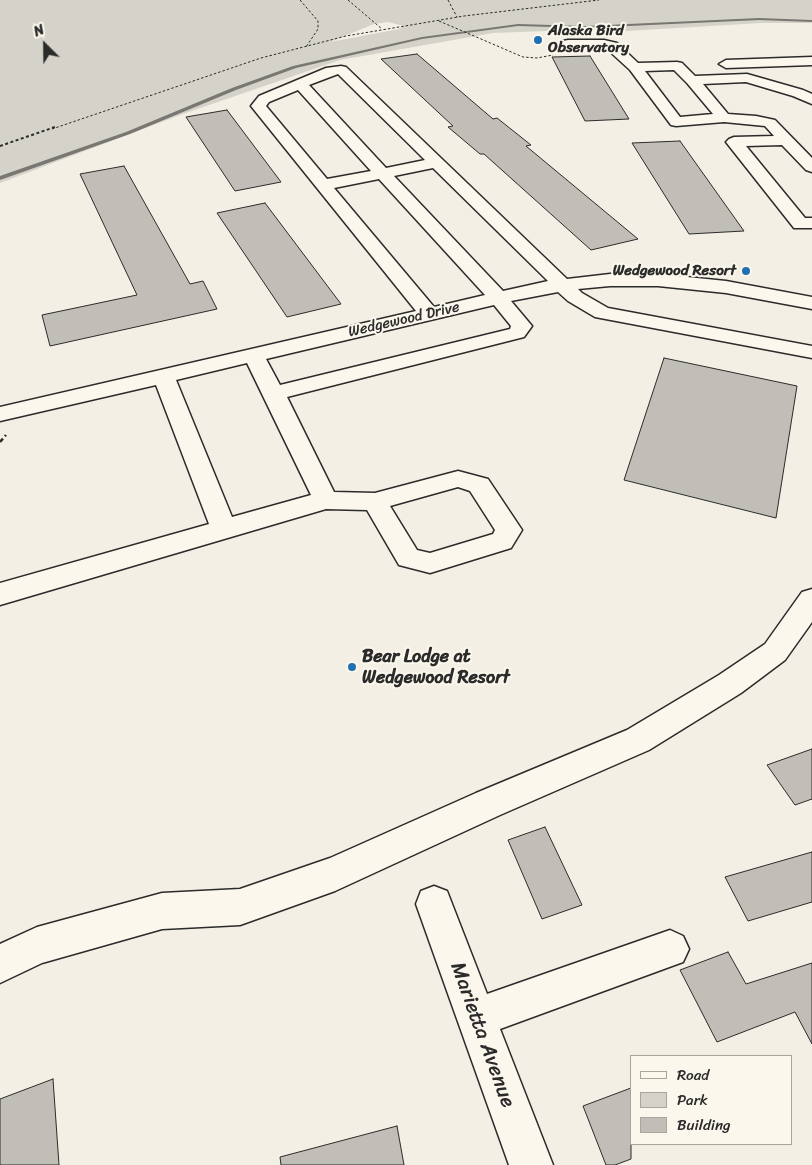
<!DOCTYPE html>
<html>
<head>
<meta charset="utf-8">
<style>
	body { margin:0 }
	#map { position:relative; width:812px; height:1165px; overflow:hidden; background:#f3efe4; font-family:Sriracha,sans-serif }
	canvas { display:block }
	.legend { position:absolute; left:630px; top:1055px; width:162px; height:90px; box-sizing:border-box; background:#fbf7ec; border:1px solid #a8a59f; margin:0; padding:6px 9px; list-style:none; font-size:15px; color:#2b2b2b }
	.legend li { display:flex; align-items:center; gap:10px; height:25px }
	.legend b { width:25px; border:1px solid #a8a59f }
	.north { position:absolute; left:20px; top:20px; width:50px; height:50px; -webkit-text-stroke:4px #fbf7ec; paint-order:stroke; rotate:337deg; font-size:14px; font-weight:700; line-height:20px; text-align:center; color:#2b2b2b }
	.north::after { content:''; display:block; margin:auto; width:18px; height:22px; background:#2b2b2b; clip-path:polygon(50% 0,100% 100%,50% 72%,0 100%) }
</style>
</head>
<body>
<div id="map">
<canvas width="812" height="1165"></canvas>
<ul class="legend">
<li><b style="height:6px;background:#fbf7ec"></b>Road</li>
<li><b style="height:14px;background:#d5d2c9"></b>Park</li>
<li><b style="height:14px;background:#c0beb6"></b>Building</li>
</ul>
<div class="north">N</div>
</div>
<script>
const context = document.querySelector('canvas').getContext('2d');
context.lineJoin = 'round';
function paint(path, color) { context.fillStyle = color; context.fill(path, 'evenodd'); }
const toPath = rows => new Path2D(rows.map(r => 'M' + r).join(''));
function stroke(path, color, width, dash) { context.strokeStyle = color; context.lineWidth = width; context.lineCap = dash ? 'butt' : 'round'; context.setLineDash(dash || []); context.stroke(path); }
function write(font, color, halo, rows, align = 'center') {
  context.font = font + ' Sriracha,sans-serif'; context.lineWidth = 4; context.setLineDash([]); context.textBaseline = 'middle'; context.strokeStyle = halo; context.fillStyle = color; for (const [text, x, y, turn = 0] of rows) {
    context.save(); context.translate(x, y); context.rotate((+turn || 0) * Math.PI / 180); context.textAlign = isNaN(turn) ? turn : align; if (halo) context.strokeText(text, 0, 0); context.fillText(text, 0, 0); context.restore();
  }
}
const green = toPath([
	[0,0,812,0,812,23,761,23,627,31,600,29,493,33,340,60,180,115,0,183],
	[388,22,404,26,399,29,330,42,374,24]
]);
const stream = toPath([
	[759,18,812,20,812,22,759,20,585,28,518,26,422,39,296,68,236,90,130,134,0,180,0,176,126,132,232,88,293,66,422,37,518,24,585,26,759,18]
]);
const building = toPath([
	[417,54,493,119,497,118,531,145,526,146,638,239,591,250,484,154,480,154,448,127,453,126,381,59,417,54],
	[590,56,629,119,585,121,552,57,590,56],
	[227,110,281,182,235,191,186,117,227,110],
	[680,141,744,231,689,234,632,143,680,141],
	[124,166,190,284,203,281,217,309,50,346,42,315,137,295,80,174,124,166],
	[265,203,341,304,287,317,217,213,265,203],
	[664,358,797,386,776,518,624,480,664,358],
	[812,749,812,799,795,805,767,765,812,749],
	[545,827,582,905,542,919,508,840,545,827],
	[812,852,812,902,748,921,725,877,812,852],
	[728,952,746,984,812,963,812,1044,795,1012,717,1042,680,970,728,952],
	[53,1079,59,1165,0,1165,0,1099,53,1079],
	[631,1088,631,1159,615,1165,606,1165,583,1106,631,1088],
	[397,1126,404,1165,281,1165,280,1157,397,1126]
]);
const pathFar2 = toPath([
	[300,0,318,21,318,29,306,47],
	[348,0,382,29],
	[448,0,457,17],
	[439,21,523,57,537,58,553,55],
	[52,129,261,58,346,36,464,16,599,0]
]);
const pathFar1 = toPath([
	[0,146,55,127]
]);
const path = toPath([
	[0,442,6,435]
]);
const minor = toPath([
	[568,40,604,40,617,43,638,63,677,62,682,63,695,76,747,74,803,90,812,94,812,104,793,96,746,82,703,84,728,114,756,116,775,120,812,158,812,172,806,170,782,145,746,146,805,218,812,218,812,228,794,228,726,142,729,139,734,137,774,136,765,126,724,122,676,126,671,125,630,70,607,49,563,47,562,44,563,41,568,40],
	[674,70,687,83,713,114,680,117,645,71,674,70],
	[812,57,812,65,726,68,719,64,726,60,812,57],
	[341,66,346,67,567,279,610,274,658,274,726,281,812,297,812,309,726,293,658,286,610,286,578,289,582,293,608,308,812,346,812,358,595,317,568,301,558,292,511,301,532,326,524,337,287,397,334,492,375,493,458,471,488,479,522,530,511,548,430,573,399,565,367,510,326,509,0,605,0,583,209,524,156,385,0,421,0,407,416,311,251,106,259,96,326,68,341,66],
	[338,74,425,160,386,168,309,85,338,74],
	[298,90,371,171,327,179,266,106,269,102,298,90],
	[433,168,548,281,503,291,394,176,433,168],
	[379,179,485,295,434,307,334,188,379,179],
	[494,305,511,326,510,329,280,385,266,359,494,305],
	[247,363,311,495,232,517,176,380,247,363],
	[458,487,470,491,495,530,493,534,430,553,417,550,390,506,458,487],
	[812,589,812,622,785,660,741,693,649,750,500,815,335,891,240,925,162,929,42,963,0,983,0,944,37,927,162,893,240,889,330,858,476,793,627,730,719,675,765,644,802,592,812,589],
	[434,886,447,891,487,994,670,930,683,936,689,949,683,962,500,1029,553,1165,509,1165,416,904,421,891,434,886]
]);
const markers = [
	[538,40,5,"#1f6fb2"],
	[746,271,5,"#1f6fb2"],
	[352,667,5,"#1f6fb2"]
];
const farPoinames = [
	["Alaska Bird",548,31],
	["Observatory",548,48],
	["Wedgewood Resort",736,271,"right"]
];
const farStreetnames = [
	["Wedgewood Drive",404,320,-13]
];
const poiNames = [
	["Bear Lodge at",362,657],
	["Wedgewood Resort",362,678]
];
const nearStreetnames = [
	["Marietta Avenue",482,1035,70]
];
paint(green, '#d5d2c9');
paint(stream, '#787772');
paint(building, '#c0beb6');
stroke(building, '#2b2b2b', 1);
stroke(minor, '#2b2b2b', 3);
stroke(pathFar2, '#2b2b2b', 1, [2.5, 2]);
stroke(pathFar1, '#2b2b2b', 2, [3, 2.5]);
stroke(path, '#2b2b2b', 2.5, [4.5, 3]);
paint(minor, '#fbf7ec');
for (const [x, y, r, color] of markers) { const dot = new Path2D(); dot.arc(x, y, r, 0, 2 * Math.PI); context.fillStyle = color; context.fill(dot); stroke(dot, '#fbf7ec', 2); }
write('bold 15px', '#2b2b2b', '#fbf7ec', farPoinames, 'left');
write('15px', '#2b2b2b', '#fbf7ec', farStreetnames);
write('bold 18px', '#2b2b2b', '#fbf7ec', poiNames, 'left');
write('21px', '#2b2b2b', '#fbf7ec', nearStreetnames);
</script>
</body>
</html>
